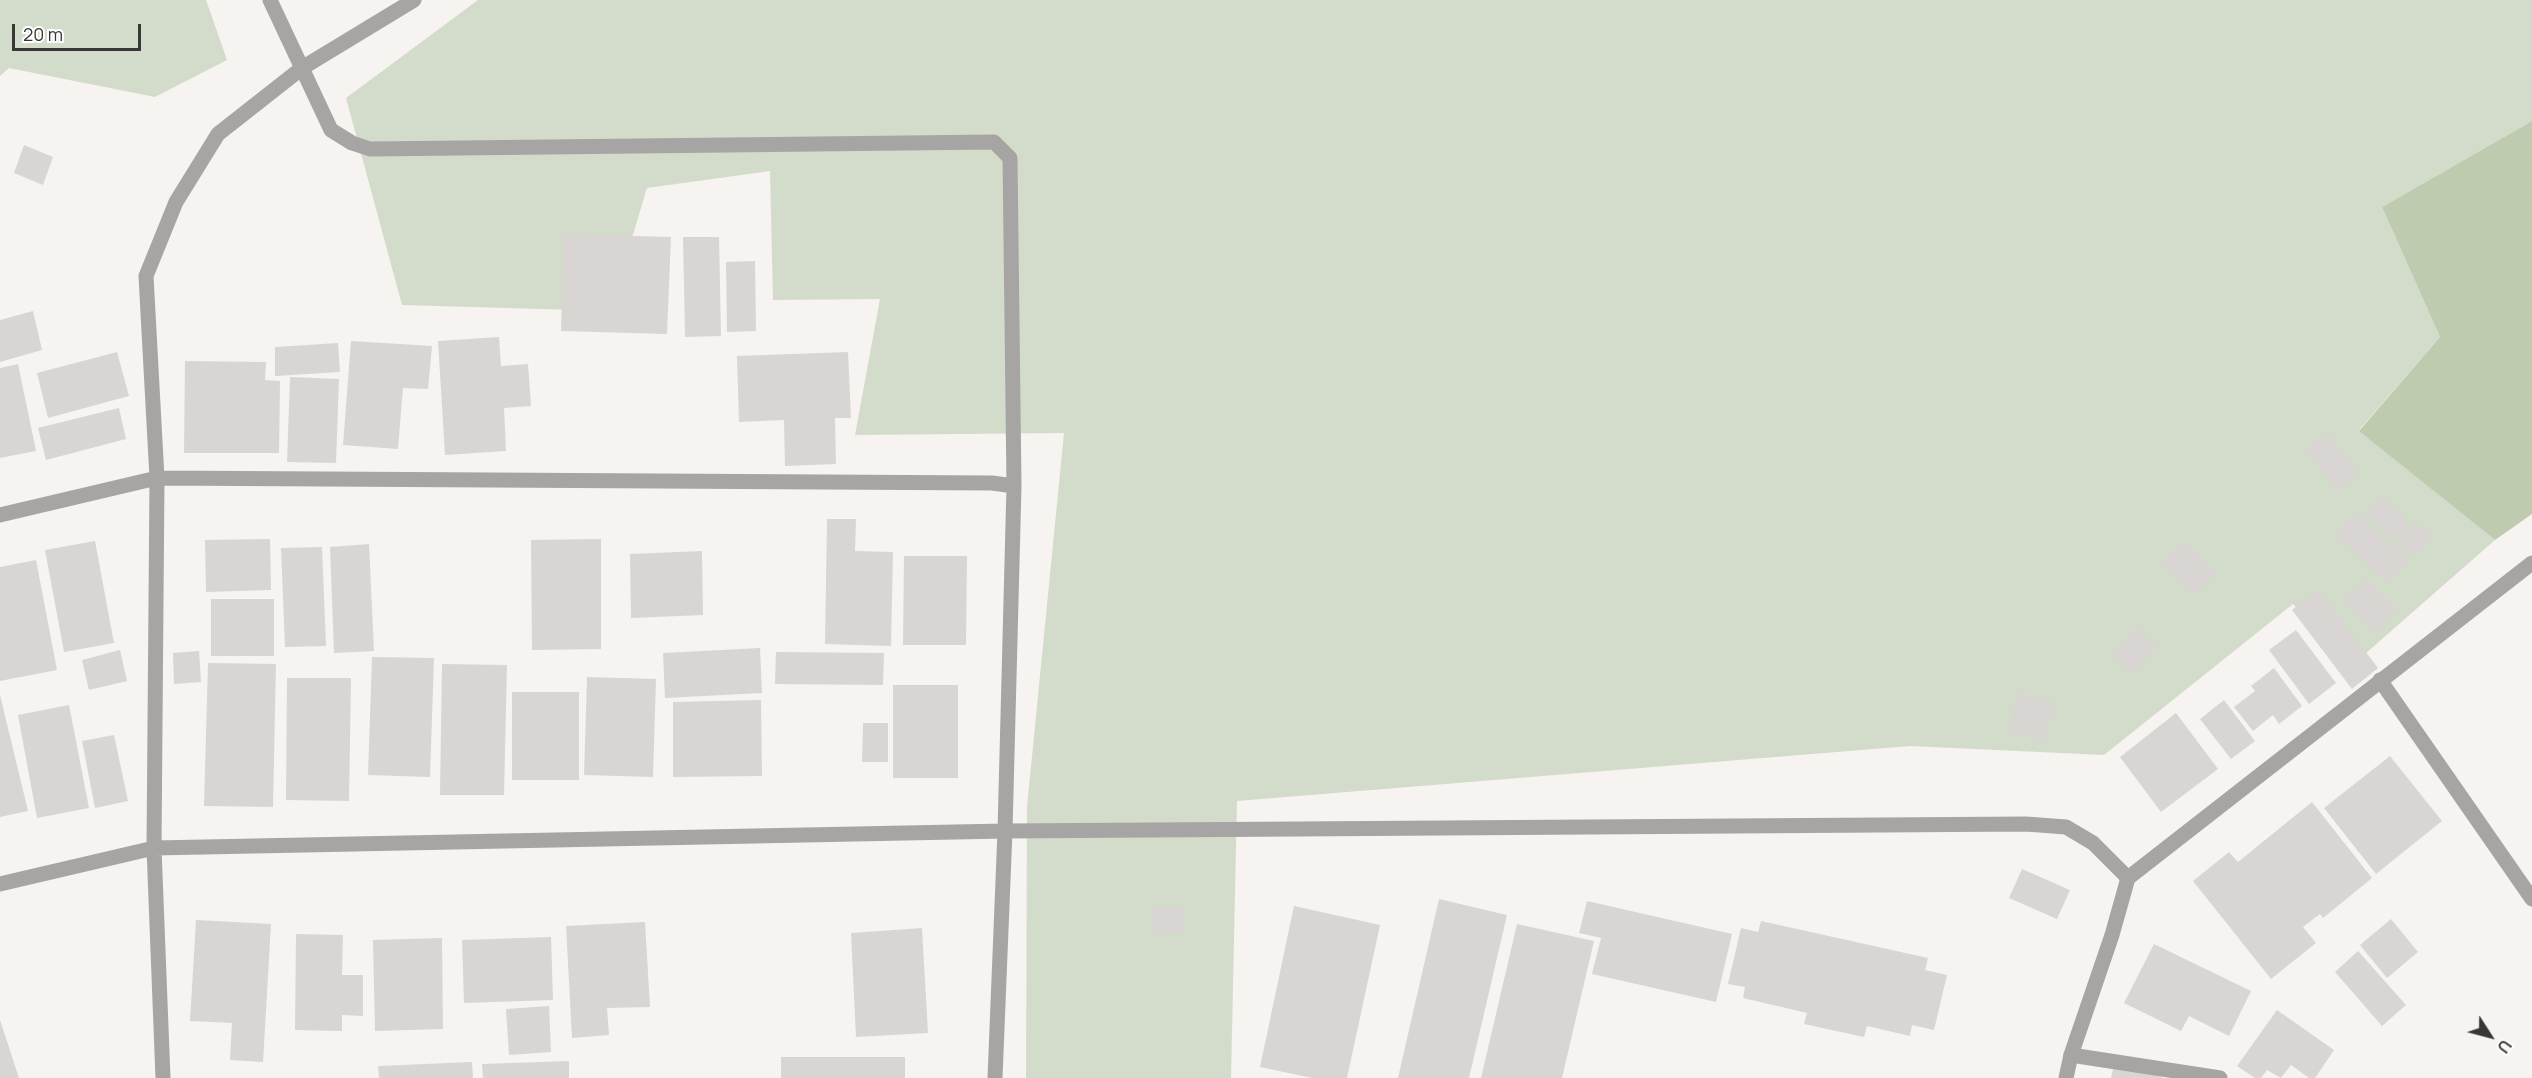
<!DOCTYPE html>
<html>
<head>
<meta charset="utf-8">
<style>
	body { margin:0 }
	#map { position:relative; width:2532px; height:1078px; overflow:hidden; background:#f6f3f0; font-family:Manrope,sans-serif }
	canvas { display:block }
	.north { position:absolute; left:2460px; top:1006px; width:60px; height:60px; -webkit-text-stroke:4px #fff; paint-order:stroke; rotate:126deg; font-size:16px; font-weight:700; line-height:24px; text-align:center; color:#383735 }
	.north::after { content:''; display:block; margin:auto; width:21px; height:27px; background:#383735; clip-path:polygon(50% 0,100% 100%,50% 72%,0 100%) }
	.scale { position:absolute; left:12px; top:24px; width:129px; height:27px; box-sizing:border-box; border:3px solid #383735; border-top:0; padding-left:8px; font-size:18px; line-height:21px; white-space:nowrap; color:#383735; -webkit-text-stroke:4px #fff; paint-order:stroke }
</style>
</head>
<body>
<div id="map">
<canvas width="2532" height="1078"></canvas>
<div class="north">U</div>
<div class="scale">20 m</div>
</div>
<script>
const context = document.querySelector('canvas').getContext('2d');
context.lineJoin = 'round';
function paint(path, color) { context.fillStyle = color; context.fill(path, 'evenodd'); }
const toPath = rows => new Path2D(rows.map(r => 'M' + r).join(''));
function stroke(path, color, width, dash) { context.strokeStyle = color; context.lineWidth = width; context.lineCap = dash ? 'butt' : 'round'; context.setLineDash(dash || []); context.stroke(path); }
const green = toPath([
	[0,0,206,0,227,60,155,97,9,68,0,76],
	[478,0,2532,0,2532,121,2382,207,2440,337,2359,430,2495,540,2349,668,2293,604,2104,755,1910,746,1237,801,1231,1078,1026,1078,1027,807,1064,433,855,435,880,299,773,300,770,171,647,188,610,311,402,305,346,98]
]);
const forest = toPath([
	[2532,121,2532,514,2495,540,2359,431,2440,337,2382,207]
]);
const building = toPath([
	[24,145,53,157,43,185,14,173],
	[564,234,671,237,667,334,561,331],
	[683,237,719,237,721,336,685,337],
	[755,261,756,331,727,332,726,262],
	[33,311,42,350,0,362,0,320],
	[499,337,501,366,528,364,531,406,504,408,506,451,445,455,438,341],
	[351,341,432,346,428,389,403,388,398,449,343,445],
	[338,343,340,372,275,376,275,347],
	[117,352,129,396,48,418,37,373],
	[848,352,851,418,835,418,836,464,785,466,784,420,739,422,737,356],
	[185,361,266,362,265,380,280,381,279,453,184,453],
	[18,364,36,451,0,458,0,368],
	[290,377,339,379,336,463,287,462],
	[119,408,126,439,46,460,38,428],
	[2327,433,2358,473,2337,491,2305,449],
	[2380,496,2408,521,2393,538,2365,513],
	[2356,512,2409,559,2388,583,2335,536],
	[827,519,856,519,855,551,893,552,891,646,825,644],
	[2416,521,2432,538,2412,557,2396,540],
	[270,539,271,590,206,592,205,540],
	[601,539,601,649,532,650,531,540],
	[2184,540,2216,574,2194,595,2162,562],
	[95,541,114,643,64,652,45,550],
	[369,544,374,651,334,653,330,547],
	[322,547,326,646,285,647,281,548],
	[702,551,703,615,631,618,630,554],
	[904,556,967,556,966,645,903,645],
	[36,560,57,670,0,681,0,567],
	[2367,578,2398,609,2375,632,2344,602],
	[2318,590,2378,668,2352,689,2292,610],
	[211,599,274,599,274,656,211,656],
	[2138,627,2158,645,2134,674,2113,655],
	[2296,630,2336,683,2309,704,2269,650],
	[760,648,762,693,665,698,663,653],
	[120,650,127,681,89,690,82,660],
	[199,651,201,682,174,684,173,653],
	[776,652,884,653,883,685,775,684],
	[372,657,434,658,430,777,368,775],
	[208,663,276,664,273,807,204,806],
	[442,664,507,665,504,795,440,795],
	[2274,668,2302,706,2279,724,2273,715,2253,731,2234,707,2255,691,2251,686],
	[587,677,656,679,653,777,584,775],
	[287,678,351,678,349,801,286,800],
	[893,685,958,685,958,778,893,778],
	[512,692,579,692,579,780,512,780],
	[2019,692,2056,703,2044,741,2008,731],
	[0,695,28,811,0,817],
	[761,700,762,776,673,777,673,702],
	[2224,700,2255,741,2231,759,2200,719],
	[69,705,89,808,37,818,18,715],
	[2176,713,2218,769,2161,812,2120,757],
	[863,723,888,723,888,762,862,762],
	[114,735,128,801,95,808,82,741],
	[2390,756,2442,821,2376,874,2324,808],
	[2312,802,2372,878,2323,918,2320,914,2303,927,2316,943,2271,979,2193,881,2229,852,2238,862],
	[2022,869,2070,890,2057,919,2009,898],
	[1439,899,1507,915,1469,1078,1398,1078],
	[1587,901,1732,934,1716,1002,1592,974,1601,938,1579,933],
	[1294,906,1380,925,1347,1078,1312,1078,1260,1067],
	[1184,908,1184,933,1152,934,1152,909],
	[2391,919,2418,952,2387,978,2360,945],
	[196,920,271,924,263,1062,230,1060,232,1023,190,1021],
	[1761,921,1928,958,1925,970,1947,975,1934,1030,1912,1025,1910,1036,1867,1026,1864,1037,1804,1024,1807,1013,1743,998,1745,987,1728,984,1741,928,1758,932],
	[645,922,650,1007,607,1008,609,1035,572,1038,566,926],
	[1517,924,1594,941,1562,1078,1481,1078],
	[922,928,928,1033,856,1037,851,933],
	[296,934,343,935,342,975,363,975,363,1016,342,1015,342,1031,295,1030],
	[551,937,553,1000,464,1003,462,940],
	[442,938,443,1029,375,1031,373,940],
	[2154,944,2251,991,2229,1036,2189,1016,2181,1031,2124,1003],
	[2358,951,2406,1005,2382,1026,2335,972],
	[549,1006,551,1052,509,1055,506,1009],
	[2277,1010,2334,1050,2315,1078,2309,1078,2291,1065,2281,1078,2267,1070,2261,1078,2255,1078,2237,1066],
	[0,1020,19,1078,0,1078],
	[781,1057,905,1057,905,1078,781,1078],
	[569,1061,569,1078,483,1078,482,1064],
	[472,1062,473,1078,379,1078,378,1066],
	[2114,1065,2162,1077,2162,1078,2111,1078]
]);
const service = toPath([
	[302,68,414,0]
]);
const minor = toPath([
	[270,0,331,130,352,143,370,149,994,142,1010,158,1014,486],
	[0,515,157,478,992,483,1014,486,1005,831,995,1078],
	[2380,680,2532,899],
	[0,884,154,848,1005,831,2026,824,2066,827,2093,843,2128,878],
	[2071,1055,2220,1078],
	[163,1078,154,848,157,478,146,276,176,202,218,134,302,68]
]);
const tertiary = toPath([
	[2066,1078,2071,1055,2112,935,2128,878,2532,563]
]);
paint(green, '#d3dcca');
paint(forest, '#becbaf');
paint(building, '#d9d5d2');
stroke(service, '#a7a5a4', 15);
stroke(minor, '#a7a5a4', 15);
stroke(tertiary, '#a7a5a4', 15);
</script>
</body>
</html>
